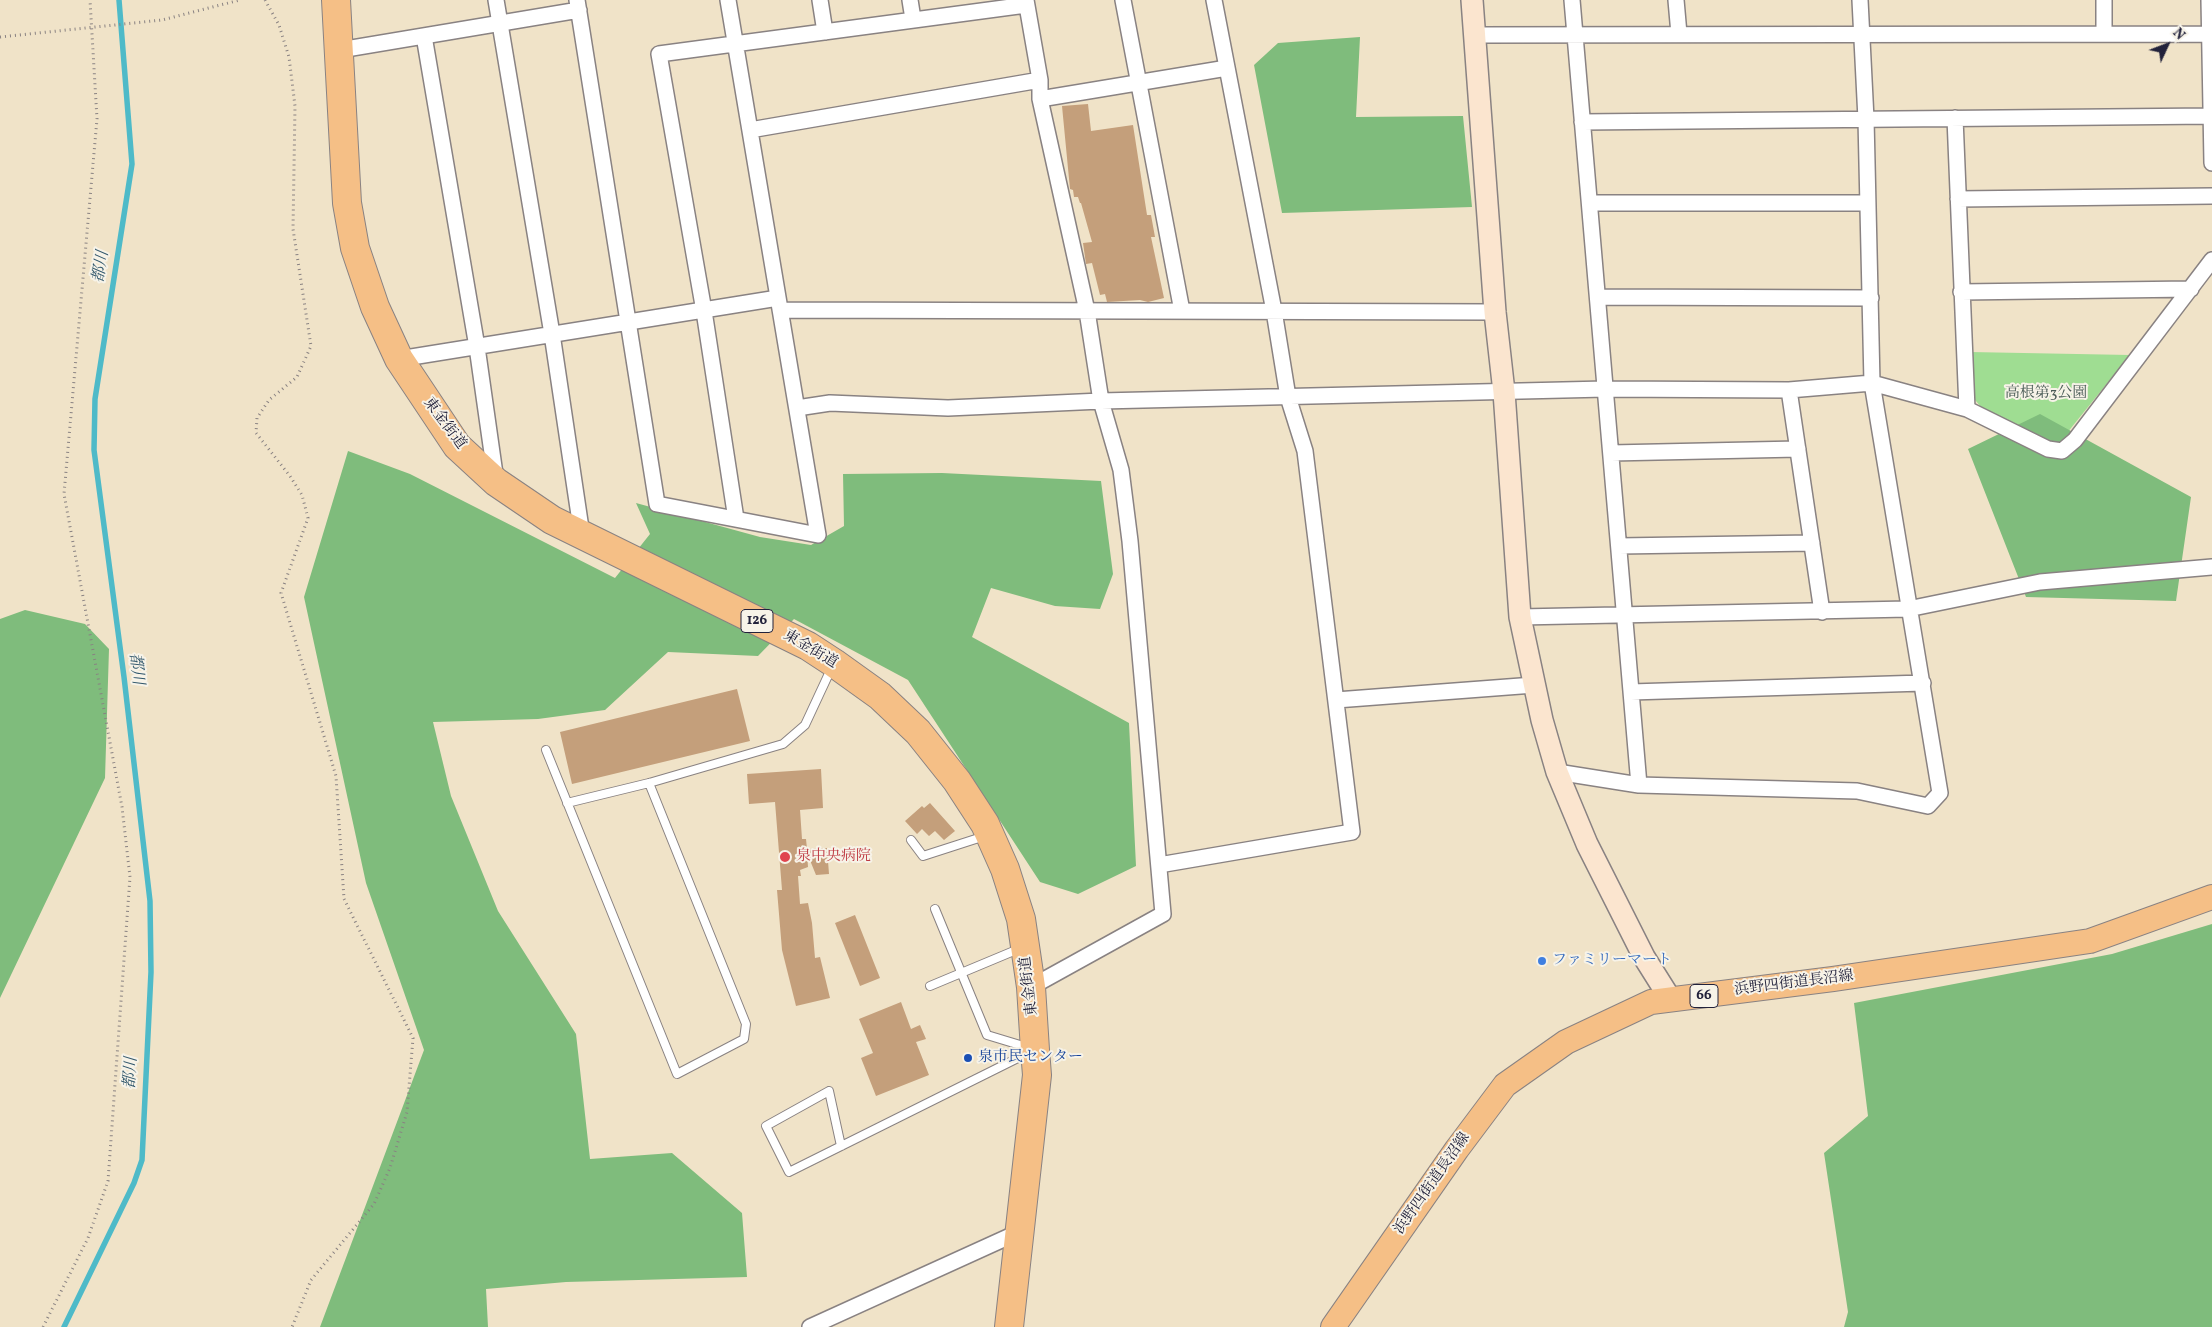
<!DOCTYPE html>
<html>
<head>
<meta charset="utf-8">
<style>
	body { margin:0 }
	#map { position:relative; width:2212px; height:1327px; overflow:hidden; background:#f0e3c8; font-family:Vollkorn,serif }
	canvas { display:block }
	.north { position:absolute; left:2142px; top:20px; width:50px; height:50px; -webkit-text-stroke:4px #f7f3e8; paint-order:stroke; rotate:47deg; font-size:14px; font-weight:700; line-height:20px; text-align:center; color:#22223b }
	.north::after { content:''; display:block; margin:auto; width:18px; height:22px; background:#22223b; clip-path:polygon(50% 0,100% 100%,50% 72%,0 100%) }
</style>
</head>
<body>
<div id="map">
<canvas width="2212" height="1327"></canvas>
<div class="north">N</div>
</div>
<script>
const context = document.querySelector('canvas').getContext('2d');
context.lineJoin = 'round';
function paint(path, color) { context.fillStyle = color; context.fill(path, 'evenodd'); }
const toPath = rows => new Path2D(rows.map(r => 'M' + r).join(''));
function stroke(path, color, width, dash) { context.strokeStyle = color; context.lineWidth = width; context.lineCap = dash ? 'butt' : 'round'; context.setLineDash(dash || []); context.stroke(path); }
function write(font, color, halo, rows, align = 'center') {
  context.font = font + ' Vollkorn,"Noto Serif JP",serif'; context.lineWidth = 4; context.setLineDash([]); context.textBaseline = 'middle'; context.strokeStyle = halo; context.fillStyle = color; for (const [text, x, y, turn = 0] of rows) {
    context.save(); context.translate(x, y); context.rotate((+turn || 0) * Math.PI / 180); context.textAlign = isNaN(turn) ? turn : align; if (halo) context.strokeText(text, 0, 0); context.fillText(text, 0, 0); context.restore();
  }
}
const green = toPath([
	[1970,352,2130,355,2067,433,2051,443,1981,407,1970,394]
]);
const forest = toPath([
	[1360,37,1356,117,1463,116,1472,207,1282,213,1254,65,1278,43],
	[2040,414,2191,497,2176,601,2026,597,1968,449],
	[348,451,410,474,615,578,650,534,636,503,760,537,811,545,844,526,843,474,942,473,1101,481,1113,574,1100,609,1055,606,991,588,972,637,1129,723,1136,866,1078,894,1040,882,908,680,794,619,758,656,668,652,605,710,538,719,433,722,451,796,498,911,576,1034,590,1159,672,1153,742,1213,747,1277,566,1282,486,1289,488,1327,320,1327,424,1050,366,883,304,597],
	[25,610,85,624,109,649,105,778,0,998,0,619],
	[2212,924,2212,1327,1844,1327,1848,1312,1824,1153,1868,1116,1854,1003,2112,954]
]);
const stream = toPath([
	[64,1327,134,1183,142,1160,151,972,150,901,124,677,94,450,95,399,132,164,119,0]
]);
const building = toPath([
	[1088,104,1091,131,1133,125,1147,215,1151,215,1155,237,1151,237,1164,298,1148,302,1140,300,1107,302,1105,294,1100,295,1092,263,1086,264,1083,243,1092,242,1081,203,1080,203,1078,197,1074,197,1073,190,1070,189,1062,106],
	[737,689,750,741,572,784,560,732],
	[821,769,823,808,800,810,802,839,806,839,807,849,827,848,829,874,816,875,807,853,808,867,800,870,801,876,798,876,800,904,808,903,812,923,815,958,820,957,830,998,796,1006,782,950,777,890,782,890,775,802,749,804,747,774],
	[930,803,955,831,944,840,935,831,929,836,922,829,917,834,905,821,922,806,924,808],
	[855,915,880,978,860,986,835,923],
	[901,1002,911,1029,920,1025,926,1039,916,1042,929,1075,876,1096,861,1058,873,1053,859,1019]
]);
const path = toPath([
	[265,0,279,25,289,57,295,106,293,229,311,346,297,377,269,400,257,418,256,433,290,476,302,495,308,518,281,593,336,776,344,899,413,1038,407,1112,390,1168,374,1204,311,1280,292,1327],
	[0,37,162,20,240,0],
	[43,1327,88,1238,108,1181,130,877,122,807,64,494,97,119,90,0]
]);
const lane = toPath([
	[546,750,677,1074,744,1039,746,1024,649,783],
	[567,803,649,783,783,744,805,725,832,667],
	[911,840,923,856,985,836],
	[935,909,987,1035,1030,1048],
	[930,986,1021,948],
	[841,1146,829,1091,766,1126,789,1172,1030,1052]
]);
const street = toPath([
	[496,0,552,334,582,535],
	[577,0,657,504,818,535,728,0],
	[820,0,825,32],
	[910,0,913,19],
	[1026,0,1040,80,1040,99,1087,311,1101,401,1121,470,1130,541,1163,914,1031,987],
	[1123,0,1182,311],
	[1572,0,1639,785],
	[1676,0,1679,34],
	[2104,0,2104,34],
	[2209,0,2212,163],
	[1475,35,2212,34],
	[424,36,477,347,496,481],
	[340,50,579,10],
	[1040,99,1227,68],
	[1955,118,1967,409],
	[1582,122,2212,116],
	[750,130,1040,80],
	[1958,199,2212,196],
	[1590,203,1867,203],
	[1961,292,2191,289],
	[1598,297,1871,298],
	[780,310,1495,312],
	[399,359,778,298],
	[1789,390,1822,612],
	[797,408,830,403,948,408,1101,401,1605,389,1789,390,1872,383,1967,409,2048,449,2062,451,2075,440,2212,260],
	[1611,453,1798,449],
	[736,519,704,311,659,54,1026,5],
	[1619,546,1812,543],
	[1520,617,1908,609,2040,582,2212,567],
	[1631,692,1923,683],
	[1336,700,1534,685],
	[1557,772,1639,785,1857,791,1928,806,1940,793,1872,383,1866,119,1860,0],
	[1159,865,1352,832,1305,451,1288,397,1274,311,1214,0],
	[810,1327,1019,1232]
]);
const secondary = toPath([
	[1472,0,1495,312,1504,392,1520,617,1542,720,1557,772,1587,844,1644,957,1671,1000]
]);
const primary = toPath([
	[1333,1327,1457,1149,1505,1085,1566,1042,1651,1002,1833,979,2090,941,2212,897]
]);
const highway = toPath([
	[336,0,347,203,355,248,375,307,399,359,457,446,496,482,552,520,808,646,834,663,880,696,918,732,957,781,985,824,1005,869,1021,919,1031,987,1035,1050,1037,1075,1009,1327]
]);
const markers = [
	[785,857,6,"#e0444e"],
	[1542,961,5,"#3f7fe0"],
	[968,1058,5,"#1a4fb4"]
];
const shields = [
	[757,621,32],
	[1704,996,28]
];
const shieldNames = [
	["126",757,621],
	["66",1704,996]
];
const parkNames = [
	["高根第3公園",2046,394]
];
const streetNames = [
	["東金街道",444,424,53],
	["東金街道",810,650,31],
	["浜野四街道長沼線",1794,984,-7],
	["東金街道",1030,986,-97],
	["浜野四街道長沼線",1433,1184,-55]
];
const healthNames = [
	["泉中央病院",796,857]
];
const shopNames = [
	["ファミリーマート",1552,961]
];
const transitNames = [
	["泉市民センター",978,1058]
];
const waterNames = [
	["都川",102,267,-81],
	["都川",135,669,83],
	["都川",132,1073,-87]
];
paint(green, '#9fdd92');
paint(forest, '#7fbc7c');
stroke(stream, '#4ebac8', 5.5);
paint(building, '#c49f7b');
stroke(lane, '#898282', 10);
stroke(street, '#898282', 18);
stroke(secondary, '#898282', 24);
stroke(primary, '#898282', 26);
stroke(highway, '#898282', 30);
stroke(path, '#898282', 3, [1, 4]);
stroke(lane, '#fff', 8);
stroke(street, '#fff', 15);
stroke(secondary, '#fbe5cf', 21);
stroke(primary, '#f5bf86', 24);
stroke(highway, '#f5bf86', 28);
for (const [x, y, r, color] of markers) { const dot = new Path2D(); dot.arc(x, y, r, 0, 2 * Math.PI); context.fillStyle = color; context.fill(dot); stroke(dot, '#f7f3e8', 2); }
for (const [x, y, w] of shields) { const box = new Path2D(); box.roundRect(x - w / 2, y - 11.5, w, 23, 4); context.fillStyle = '#f7f3e8'; context.fill(box); stroke(box, '#22223b', 1); }
write('bold 14px', '#22223b', null, shieldNames);
write('15px', '#485a55', '#f7f3e8', parkNames);
write('15px', '#22223b', '#f7f3e8', streetNames);
write('15px', '#be3a42', '#f7f3e8', healthNames, 'left');
write('15px', '#366cbe', '#f7f3e8', shopNames, 'left');
write('15px', '#164399', '#f7f3e8', transitNames, 'left');
write('italic 16px', '#31576c', '#f7f3e8', waterNames);
</script>
</body>
</html>
